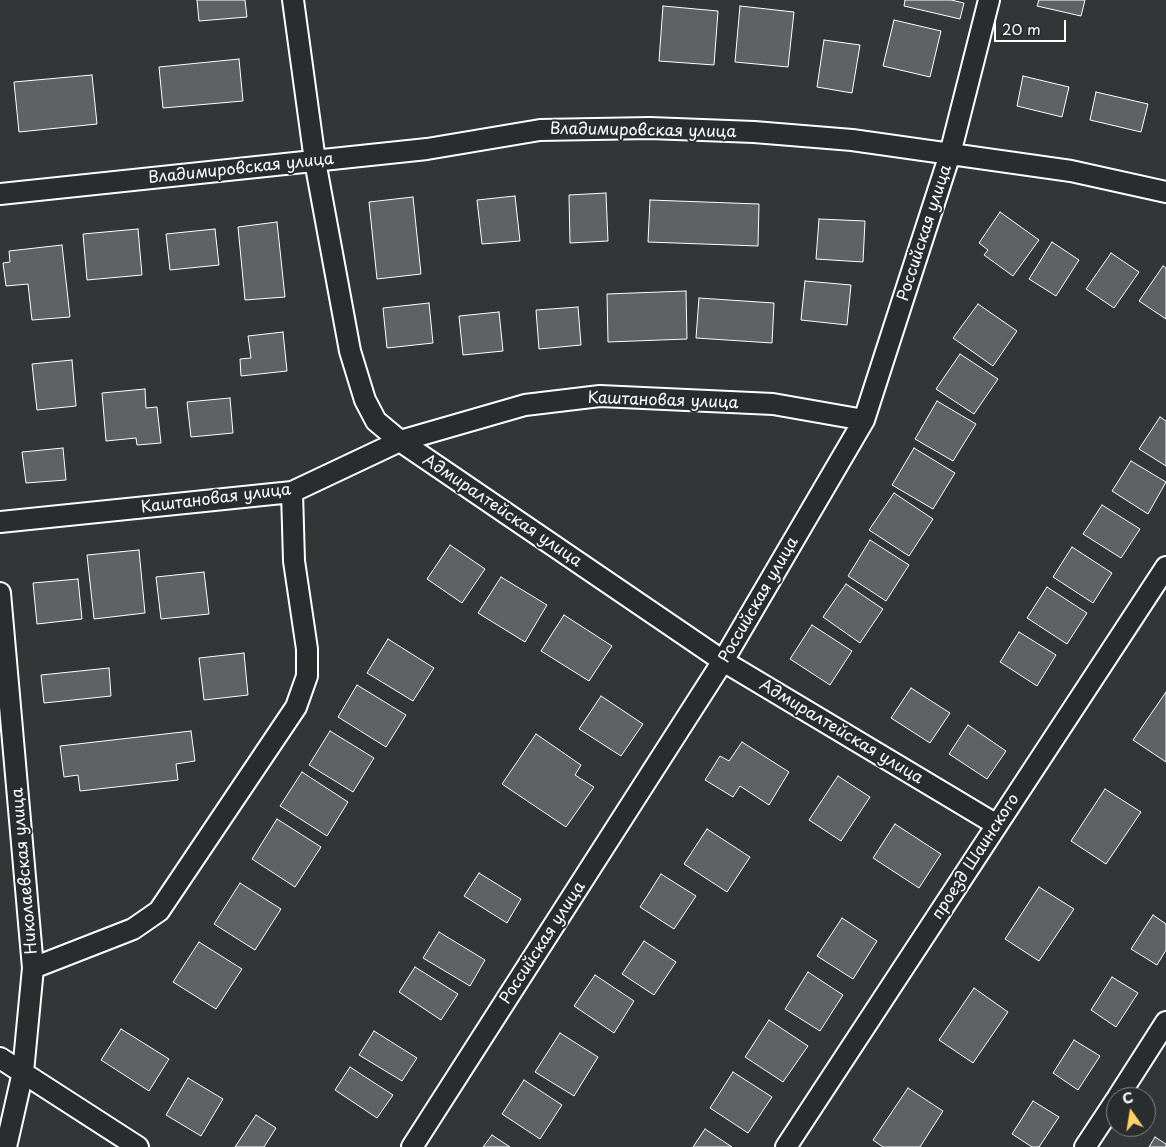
<!DOCTYPE html>
<html>
<head>
<meta charset="utf-8">
<style>
	body { margin:0 }
	#map { position:relative; width:1166px; height:1147px; overflow:hidden; background:#333536; font-family:"Playpen Sans",sans-serif }
	canvas { display:block }
	.north { position:absolute; left:1106px; top:1087px; width:50px; height:50px; box-sizing:border-box; background:#2a2d2e; border:1px solid #7f8182; border-radius:50%; rotate:347deg; font-size:14px; font-weight:700; line-height:20px; text-align:center; color:#fff }
	.north::after { content:''; display:block; margin:auto; width:18px; height:22px; background:#ffd166; clip-path:polygon(50% 0,100% 100%,50% 72%,0 100%) }
	.scale { position:absolute; left:994px; top:20px; width:72px; height:22px; box-sizing:border-box; border:2px solid #fff; border-top:0; padding-left:6px; font-size:15px; line-height:18px; white-space:nowrap; color:#fff; -webkit-text-stroke:4px #2a2d2e; paint-order:stroke }
</style>
</head>
<body>
<div id="map">
<canvas width="1166" height="1147"></canvas>
<div class="north">С</div>
<div class="scale">20 m</div>
</div>
<script>
const context = document.querySelector('canvas').getContext('2d');
context.lineJoin = 'round';
function paint(path, color) { context.fillStyle = color; context.fill(path, 'evenodd'); }
const toPath = rows => new Path2D(rows.map(r => 'M' + r).join(''));
function stroke(path, color, width, dash) { context.strokeStyle = color; context.lineWidth = width; context.lineCap = dash ? 'butt' : 'round'; context.setLineDash(dash || []); context.stroke(path); }
function write(font, color, halo, rows, align = 'center') {
  context.font = font + ' "Playpen Sans",sans-serif'; context.lineWidth = 4; context.setLineDash([]); context.textBaseline = 'middle'; context.strokeStyle = halo; context.fillStyle = color; for (const [text, x, y, turn = 0] of rows) {
    context.save(); context.translate(x, y); context.rotate((+turn || 0) * Math.PI / 180); context.textAlign = isNaN(turn) ? turn : align; if (halo) context.strokeText(text, 0, 0); context.fillText(text, 0, 0); context.restore();
  }
}
const building = toPath([
	[197,0,245,0,247,17,199,21,197,0],
	[905,0,951,0,964,3,960,19,904,6,905,0],
	[1039,0,1085,0,1081,16,1037,6,1039,0],
	[663,6,718,11,714,65,659,61,663,6],
	[740,6,794,12,788,67,735,62,740,6],
	[894,20,941,31,930,77,883,66,894,20],
	[824,40,860,45,852,93,817,87,824,40],
	[239,59,243,101,163,108,159,67,239,59],
	[92,75,97,124,19,132,14,82,92,75],
	[1023,76,1069,87,1062,117,1017,106,1023,76],
	[1096,92,1148,104,1141,132,1090,120,1096,92],
	[606,193,608,241,570,243,569,195,606,193],
	[515,196,520,241,482,244,477,200,515,196],
	[413,197,421,274,377,279,369,202,413,197],
	[650,200,759,204,758,246,648,242,650,200],
	[1000,212,1039,240,1013,276,984,255,988,250,979,243,1000,212],
	[819,219,865,221,863,262,816,259,819,219],
	[277,222,285,297,245,300,238,227,277,222],
	[138,229,142,275,87,280,83,234,138,229],
	[215,229,219,265,170,270,166,234,215,229],
	[1052,242,1079,260,1056,296,1029,279,1052,242],
	[62,245,70,317,32,320,28,284,6,286,3,263,10,262,9,251,62,245],
	[1111,253,1139,272,1114,308,1086,289,1111,253],
	[1163,266,1166,268,1166,319,1139,301,1163,266],
	[805,281,851,285,847,325,801,320,805,281],
	[686,291,687,339,608,342,607,294,686,291],
	[699,298,774,303,772,343,696,338,699,298],
	[429,303,433,343,387,348,383,308,429,303],
	[978,304,1017,331,993,366,953,338,978,304],
	[578,307,581,345,539,349,536,310,578,307],
	[499,312,503,351,463,355,459,316,499,312],
	[283,332,287,371,241,376,240,359,251,358,248,336,283,332],
	[960,354,998,379,974,414,936,389,960,354],
	[72,360,76,406,37,410,32,364,72,360],
	[145,389,146,408,157,407,161,443,137,445,136,438,106,441,102,393,145,389],
	[230,398,233,433,191,437,187,402,230,398],
	[937,401,976,424,953,461,915,439,937,401],
	[1160,417,1166,421,1166,466,1139,449,1160,417],
	[63,448,66,480,26,483,22,452,63,448],
	[914,448,955,473,933,509,892,485,914,448],
	[1131,461,1166,482,1148,514,1112,491,1131,461],
	[894,493,933,519,909,556,869,530,894,493],
	[1102,505,1140,529,1121,558,1083,534,1102,505],
	[870,540,909,565,886,601,848,576,870,540],
	[450,545,485,569,462,603,427,579,450,545],
	[1072,547,1112,573,1093,603,1053,577,1072,547],
	[139,550,145,613,94,619,87,555,139,550],
	[204,572,209,614,161,619,156,577,204,572],
	[501,577,547,605,525,642,478,613,501,577],
	[78,579,82,619,37,624,33,583,78,579],
	[846,584,883,609,860,643,823,617,846,584],
	[1047,587,1087,613,1067,644,1027,618,1047,587],
	[564,615,612,646,589,681,541,651,564,615],
	[812,625,852,651,830,685,790,659,812,625],
	[1019,632,1056,655,1037,686,1000,662,1019,632],
	[388,639,434,668,413,701,367,673,388,639],
	[244,653,248,695,204,700,199,658,244,653],
	[109,668,111,696,44,703,41,675,109,668],
	[357,685,406,715,386,747,338,717,357,685],
	[911,688,950,713,930,743,891,718,911,688],
	[1166,692,1166,762,1133,740,1166,692],
	[601,696,643,724,621,756,579,729,601,696],
	[968,725,1006,751,987,779,949,754,968,725],
	[191,731,195,761,176,764,178,780,80,791,78,775,64,777,60,746,191,731],
	[330,731,374,758,353,792,309,765,330,731],
	[536,734,581,765,575,775,594,787,566,827,502,784,536,734],
	[742,742,789,772,769,805,740,786,733,797,705,780,720,756,729,761,742,742],
	[302,772,348,802,327,836,280,806,302,772],
	[838,776,870,797,841,841,809,820,838,776],
	[1105,789,1141,812,1106,864,1071,841,1105,789],
	[277,819,321,847,295,887,252,859,277,819],
	[895,824,941,854,919,888,873,858,895,824],
	[707,829,750,857,727,892,684,864,707,829],
	[479,873,521,899,507,923,464,896,479,873],
	[661,874,696,896,674,929,640,907,661,874],
	[240,883,281,909,255,950,214,924,240,883],
	[1039,887,1074,909,1039,961,1005,939,1039,887],
	[1153,915,1166,924,1166,950,1157,965,1131,949,1153,915],
	[842,918,877,941,853,979,817,956,842,918],
	[439,932,485,960,470,986,423,958,439,932],
	[644,941,676,962,654,995,622,974,644,941],
	[199,942,242,969,216,1009,173,982,199,942],
	[415,967,458,994,441,1020,399,992,415,967],
	[808,972,843,995,820,1031,785,1009,808,972],
	[595,975,634,1001,614,1033,574,1006,595,975],
	[1112,977,1138,993,1116,1027,1091,1010,1112,977],
	[974,988,1008,1012,973,1063,939,1040,974,988],
	[769,1020,808,1046,783,1082,745,1057,769,1020],
	[121,1029,169,1059,149,1091,101,1060,121,1029],
	[374,1031,417,1058,402,1081,359,1055,374,1031],
	[560,1033,598,1057,574,1096,535,1072,560,1033],
	[1074,1040,1100,1056,1078,1090,1053,1073,1074,1040],
	[350,1067,393,1095,377,1118,335,1090,350,1067],
	[733,1072,772,1097,748,1133,710,1108,733,1072],
	[188,1078,223,1099,201,1136,166,1115,188,1078],
	[524,1080,562,1105,540,1139,502,1114,524,1080],
	[908,1088,943,1111,920,1147,883,1147,873,1140,908,1088],
	[1033,1101,1059,1117,1039,1147,1032,1147,1012,1134,1033,1101],
	[256,1115,276,1128,264,1147,235,1147,256,1115],
	[705,1129,732,1147,693,1147,705,1129],
	[492,1135,510,1147,483,1147,492,1135],
	[1155,1137,1166,1144,1166,1147,1149,1147,1155,1137]
]);
const street = toPath([
	[293,0,315,161,350,351,365,400,376,421,400,441,723,661,997,825],
	[0,194,427,149,540,130,650,128,754,132,852,140,1071,171,1166,192],
	[0,522,292,492,400,441,525,405,600,396,773,404,864,420],
	[0,593,33,968,23,1072,6,1147],
	[33,968,133,929,159,911,296,707,307,676,307,649,294,561,292,492],
	[0,1058,138,1147],
	[1118,1097,1166,1022],
	[412,1147,723,661,864,420,950,154,989,0],
	[786,1147,1166,567],
	[1085,1147,1116,1100]
]);
const streetNames = [
	["Владимировская улица",643,131,1],
	["Владимировская улица",241,169,-6],
	["Российская улица",925,233,-72],
	["Каштановая улица",663,401,2],
	["Каштановая улица",216,499,-7],
	["Адмиралтейская улица",502,511,34],
	["Российская улица",759,600,-60],
	["Адмиралтейская улица",841,732,31],
	["проезд Шаинского",976,857,-57],
	["Николаевская улица",25,871,-95],
	["Российская улица",543,943,-57]
];
paint(building, '#5f6162');
stroke(building, '#fff', 1);
stroke(street, '#fff', 24);
stroke(street, '#2a2d2e', 20);
write('16px', '#fff', '#2a2d2e', streetNames);
</script>
</body>
</html>
